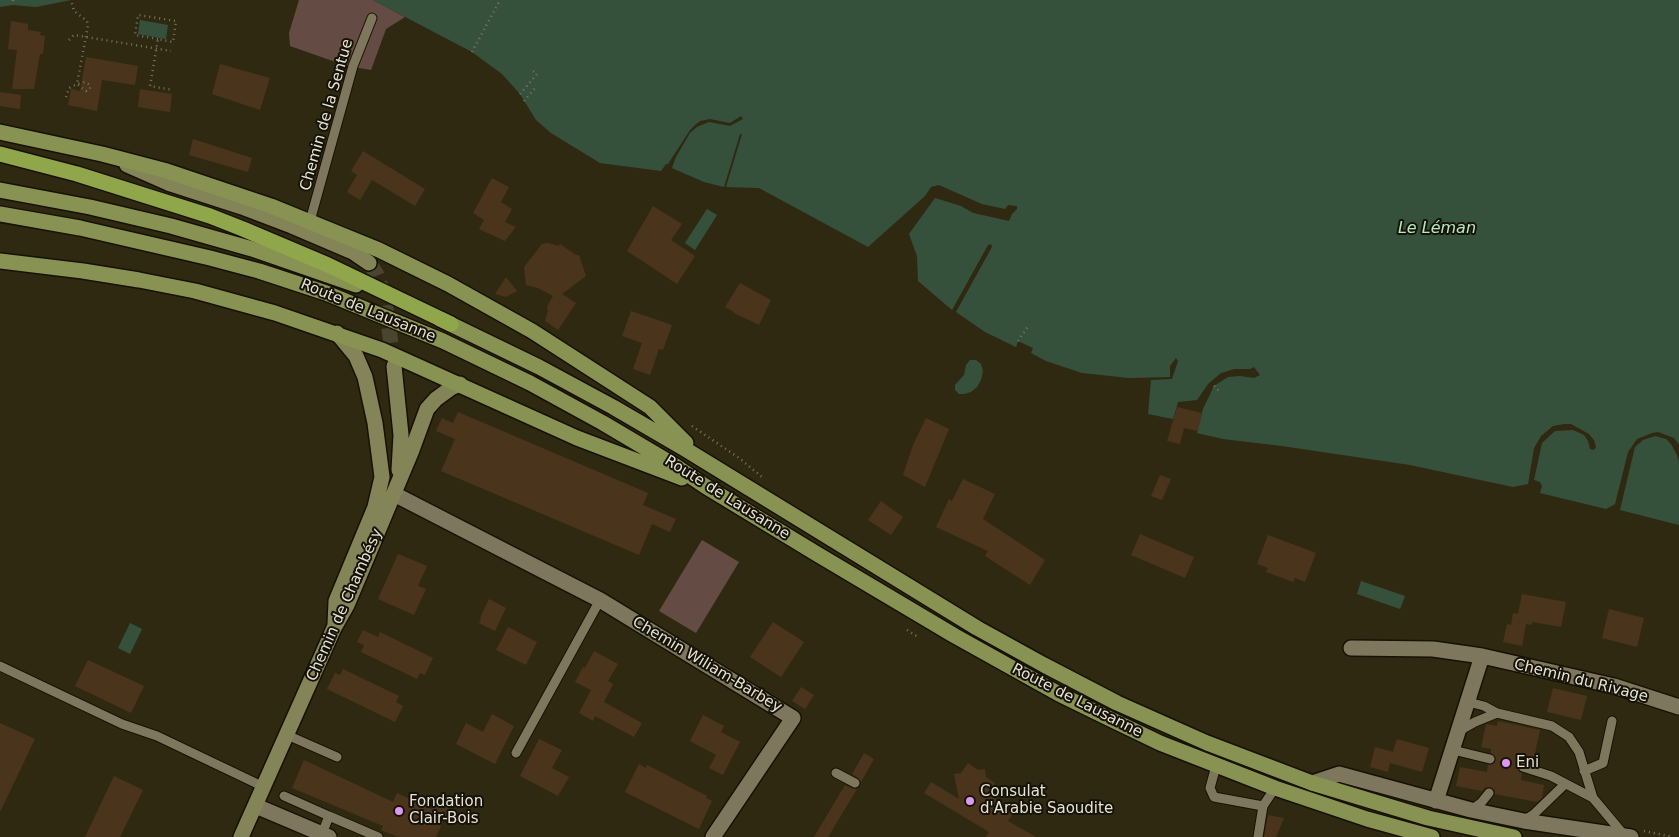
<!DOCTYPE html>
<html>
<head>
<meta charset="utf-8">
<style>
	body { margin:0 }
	canvas { display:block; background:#2f2912 }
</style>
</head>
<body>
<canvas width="1679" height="837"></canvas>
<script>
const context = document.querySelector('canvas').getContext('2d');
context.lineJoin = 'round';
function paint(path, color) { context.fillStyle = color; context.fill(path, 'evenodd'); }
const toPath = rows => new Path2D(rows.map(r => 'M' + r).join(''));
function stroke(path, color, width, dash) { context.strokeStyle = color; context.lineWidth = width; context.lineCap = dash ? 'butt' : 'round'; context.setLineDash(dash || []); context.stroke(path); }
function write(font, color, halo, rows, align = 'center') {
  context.font = font + ' "DejaVu Sans",sans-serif'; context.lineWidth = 4; context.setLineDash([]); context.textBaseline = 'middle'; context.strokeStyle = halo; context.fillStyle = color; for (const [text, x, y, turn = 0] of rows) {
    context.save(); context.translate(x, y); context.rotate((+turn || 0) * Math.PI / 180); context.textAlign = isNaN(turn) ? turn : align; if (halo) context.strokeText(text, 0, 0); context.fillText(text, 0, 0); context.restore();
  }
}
const green = toPath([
	[299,0,373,0,405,17,386,29,371,70,347,66,290,46,289,33],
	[702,540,739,562,696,633,659,611]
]);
const water = toPath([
	[0,0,71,0,36,7,13,5,0,7],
	[373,0,1679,0,1679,445,1674,438,1658,432,1652,433,1637,439,1628,452,1615,504,1606,509,1540,493,1542,486,1540,482,1534,480,1542,443,1555,431,1573,430,1584,435,1588,441,1590,449,1594,450,1596,447,1594,440,1589,434,1571,424,1564,424,1553,426,1541,436,1534,448,1528,484,1513,487,1410,465,1282,446,1223,439,1197,433,1203,409,1214,386,1228,377,1240,376,1254,378,1260,375,1254,367,1250,369,1234,369,1221,373,1208,384,1197,400,1178,402,1173,419,1148,414,1151,380,1172,379,1178,361,1176,358,1170,366,1170,377,1129,378,1082,373,1046,361,1031,353,1033,348,1018,341,1016,347,985,332,956,312,992,247,991,244,988,245,952,310,918,281,917,256,909,234,935,198,961,206,973,213,1009,221,1012,214,1017,209,1017,206,1008,205,1005,209,982,204,939,185,931,187,925,196,868,247,759,188,726,187,742,134,740,134,724,187,704,182,672,168,676,157,690,133,697,127,709,122,730,126,743,119,741,116,730,123,710,119,700,121,696,124,690,130,668,164,666,164,661,171,600,163,551,133,536,120,520,94,502,74,472,52],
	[140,20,168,25,166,39,138,34],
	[707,209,717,215,695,250,685,243],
	[970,360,976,360,981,364,983,371,981,380,977,387,971,392,964,394,959,394,955,390,955,385,964,375,966,365],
	[1655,436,1666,439,1671,444,1677,455,1679,462,1679,525,1620,510,1635,447,1643,440],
	[1361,581,1405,596,1400,609,1357,594],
	[130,623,142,629,130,654,118,648]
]);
const building = toPath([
	[11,21,28,24,28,30,41,32,40,35,45,36,43,54,40,54,34,89,12,89,17,50,8,49],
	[86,57,138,66,135,85,102,80,97,111,68,105,71,89,80,91],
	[220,64,270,78,260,110,212,94],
	[140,89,172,94,170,112,138,107],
	[0,92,21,95,20,109,0,106],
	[193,139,252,158,248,172,189,155],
	[363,151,425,189,415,206,372,180,360,200,347,192,357,175,351,171],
	[492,178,509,187,501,202,512,209,505,222,516,227,505,241,479,229,484,220,473,213],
	[653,206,682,224,671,240,695,256,677,284,627,251],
	[548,243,558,246,560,244,576,255,579,255,586,276,562,294,576,303,558,330,545,321,548,311,547,306,553,296,538,288,526,285,524,267,542,244],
	[506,277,517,291,506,297,495,294],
	[740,283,771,300,759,325,734,313,734,312,725,307],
	[631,311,672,325,663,350,659,349,650,375,633,369,642,343,622,336],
	[1177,407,1202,413,1198,431,1184,428,1180,444,1167,441],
	[458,412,648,493,643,505,676,519,670,532,652,524,639,555,441,471,455,439,436,431,442,418,453,423],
	[926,418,949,429,925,487,903,475,913,445],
	[1160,475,1171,479,1162,500,1151,496],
	[963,479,995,494,983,519,1045,560,1030,585,985,556,988,551,936,527,949,499,952,501],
	[881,501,903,517,891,535,868,520],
	[1140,534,1194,557,1185,578,1131,555],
	[1268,535,1316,553,1305,582,1295,578,1293,582,1266,572,1268,568,1257,564],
	[398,554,427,566,418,586,426,589,414,615,378,599],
	[1522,594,1566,602,1561,627,1532,622,1532,625,1526,624,1522,646,1503,642,1507,624,1511,625,1513,613,1518,614],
	[489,599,506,608,495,631,479,623,481,619,480,618],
	[1609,609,1644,618,1637,647,1602,638],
	[773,622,804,642,781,677,750,657],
	[508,627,537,642,526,665,496,650],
	[363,630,378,637,380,632,433,658,425,675,420,673,417,679,361,652,364,645,357,642],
	[594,651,618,664,608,681,613,684,604,702,642,723,634,737,595,716,593,721,579,713,591,690,575,682,583,667,585,668],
	[88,660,144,686,131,713,75,686],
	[343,669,399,696,396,702,403,706,395,722,327,689,335,673,340,675],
	[801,687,814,695,805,709,792,701],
	[1553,688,1587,696,1581,720,1547,712],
	[492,714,514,726,495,764,456,744,466,723,483,732],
	[703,715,724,726,721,732,740,742,723,775,709,768,716,755,690,741],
	[1498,721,1540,730,1534,758,1526,756,1525,761,1519,762,1517,768,1519,772,1522,773,1521,780,1544,785,1542,798,1537,802,1495,794,1495,790,1490,787,1486,787,1482,791,1456,786,1460,767,1487,772,1488,765,1495,763,1496,758,1491,753,1491,749,1481,747,1486,724,1497,726],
	[0,723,35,739,0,812],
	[539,739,562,750,552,768,569,777,558,796,520,776],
	[1397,739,1429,748,1422,772,1390,763,1388,772,1370,767,1375,747,1393,752],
	[864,753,874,759,861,782,858,778,852,774],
	[304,760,393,802,397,793,432,809,436,802,449,808,436,837,398,837,381,830,383,826,292,788],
	[968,763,978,770,985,769,986,777,995,783,987,794,1015,810,1008,821,1036,837,986,837,989,832,924,793,931,782,959,799,954,774,961,773],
	[639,764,646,768,647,765,655,769,707,796,706,798,712,801,699,829,625,792],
	[114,776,143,790,120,837,85,837],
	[845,785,853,789,857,789,828,837,814,837],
	[1268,815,1284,818,1276,837,1264,837]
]);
const secondaryTunnel = toPath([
	[369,263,376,273,384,294,394,365]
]);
const path = toPath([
	[13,0,13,5],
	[158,39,135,35,138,15,176,21,173,42,158,39,150,86,173,90],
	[69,40,74,35,171,51],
	[472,52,500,0],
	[520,94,537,74,533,71],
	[66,97,69,88,77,84,85,82,90,85,90,89,86,91,77,84,88,25,87,21,74,11,71,0],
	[524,101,537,86],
	[1018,341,1029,325],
	[1214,386,1221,393],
	[692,426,739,458,762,477],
	[907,630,918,637],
	[1644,831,1673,837]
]);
const lane = toPath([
	[310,221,353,66,372,18],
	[0,666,122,724,157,736,264,787],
	[1468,702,1484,706,1497,713,1552,726,1569,737,1579,752,1593,798],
	[1459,731,1475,722,1497,713],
	[287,735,337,757],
	[1453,750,1490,759],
	[516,753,600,600],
	[1216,766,1210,788,1214,797,1263,806],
	[1523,767,1551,776,1593,798,1624,835],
	[1584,771,1603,763,1612,721],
	[836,773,855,783],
	[284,796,329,816],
	[1471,810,1481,803,1489,793],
	[1525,820,1534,814,1565,784],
	[322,834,329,816,378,837],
	[1258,837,1263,806,1275,788]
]);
const street = toPath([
	[394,494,600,600,793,718,713,837],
	[1351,648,1433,649,1482,656],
	[1312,783,1339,774,1471,810,1524,821,1631,837],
	[1436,801,1482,656,1614,686,1679,707],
	[256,806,329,837]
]);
const secondary = toPath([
	[127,165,168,183,242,207,292,226,353,252,369,263],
	[394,366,401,435,399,470],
	[335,624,336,601,375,507,382,477,375,423,365,377,356,356,337,333],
	[241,837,334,628,347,605,412,450,427,409,436,399,451,388,460,384]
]);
const primary = toPath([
	[0,132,102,154,167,171,271,206,379,250,448,284,532,331,650,407,686,443],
	[0,190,90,207,171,226,252,249,356,285],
	[0,214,80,228,210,258,259,271,326,293,443,341,530,383,603,423,674,465,705,486,817,554,955,636,1059,694,1106,717,1160,743,1275,788,1367,819,1432,837],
	[0,261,83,271,139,280,195,291,275,313,382,350,577,438,682,478],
	[440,319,539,367,613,407,685,449,977,628,1044,665,1117,703,1207,743,1312,783,1428,818,1514,837]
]);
const highway = toPath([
	[0,154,77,174,210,216,243,229,328,265,451,324]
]);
const markers = [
	[1506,763,5,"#de98f2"],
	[970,801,5,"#de98f2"],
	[399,811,5,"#de98f2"]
];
const streetNames = [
	["Chemin de la Sentue",327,115,-74],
	["Route de Lausanne",368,311,22],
	["Route de Lausanne",727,498,32],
	["Chemin de Chambésy",345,605,-66],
	["Chemin Wiliam-Barbey",707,665,31],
	["Chemin du Rivage",1581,681,14],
	["Route de Lausanne",1077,701,27]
];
const poiNames = [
	["Eni",1516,763],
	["Consulat",980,792],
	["d'Arabie Saoudite",980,809],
	["Fondation",409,802],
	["Clair-Bois",409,819]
];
const waterNames = [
	["Le Léman",1437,229]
];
paint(green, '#644c44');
paint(water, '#36513b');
paint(building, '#4a341b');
stroke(secondaryTunnel, '#4a452f', 15, [15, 8]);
stroke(lane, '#171100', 11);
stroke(street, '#171100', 18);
stroke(secondary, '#171100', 18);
stroke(primary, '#171100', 18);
stroke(highway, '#171100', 18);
stroke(path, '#7a7561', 2.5, [1, 4]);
stroke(lane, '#7e775e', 9);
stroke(street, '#7e775e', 15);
stroke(secondary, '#838558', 15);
stroke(primary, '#889353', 15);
stroke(highway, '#8fa64b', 15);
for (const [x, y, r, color] of markers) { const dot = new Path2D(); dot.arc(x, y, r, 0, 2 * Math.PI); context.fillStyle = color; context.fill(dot); stroke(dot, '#151208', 2); }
write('15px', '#e6e2d4', '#151208', streetNames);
write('15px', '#e6e2d4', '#151208', poiNames, 'left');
write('italic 16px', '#b6e9be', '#151208', waterNames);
</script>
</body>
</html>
